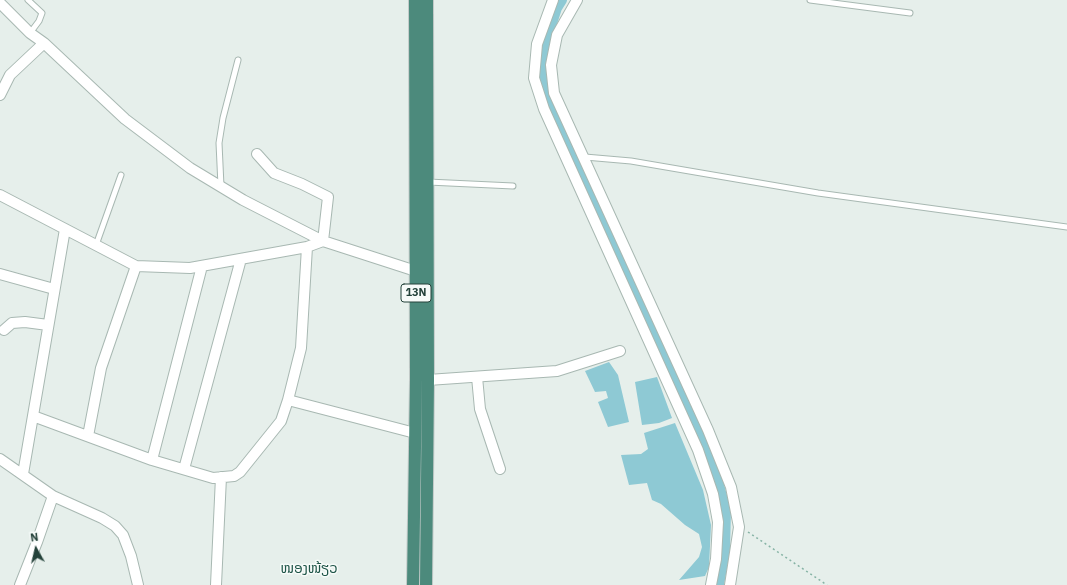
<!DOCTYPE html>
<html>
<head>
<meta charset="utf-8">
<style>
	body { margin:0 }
	#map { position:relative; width:1067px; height:585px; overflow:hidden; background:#e6efeb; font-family:"IBM Plex Sans",sans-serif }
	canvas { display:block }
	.north { position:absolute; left:16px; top:529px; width:40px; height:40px; -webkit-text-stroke:3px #f7fbf9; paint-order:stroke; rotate:352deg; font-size:11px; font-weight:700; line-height:16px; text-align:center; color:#24423a }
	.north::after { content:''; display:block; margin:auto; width:14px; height:18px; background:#24423a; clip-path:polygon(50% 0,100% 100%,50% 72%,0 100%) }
</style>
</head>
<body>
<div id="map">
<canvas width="1067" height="585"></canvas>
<div class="north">N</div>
</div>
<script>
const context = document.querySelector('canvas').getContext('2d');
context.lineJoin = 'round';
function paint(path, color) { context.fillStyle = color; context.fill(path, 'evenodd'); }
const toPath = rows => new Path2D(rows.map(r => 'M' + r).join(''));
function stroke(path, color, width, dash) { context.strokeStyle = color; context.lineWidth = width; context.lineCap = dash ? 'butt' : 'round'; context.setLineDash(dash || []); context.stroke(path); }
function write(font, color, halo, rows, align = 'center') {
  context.font = font + ' "IBM Plex Sans","Noto Sans Lao",sans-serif'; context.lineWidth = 3; context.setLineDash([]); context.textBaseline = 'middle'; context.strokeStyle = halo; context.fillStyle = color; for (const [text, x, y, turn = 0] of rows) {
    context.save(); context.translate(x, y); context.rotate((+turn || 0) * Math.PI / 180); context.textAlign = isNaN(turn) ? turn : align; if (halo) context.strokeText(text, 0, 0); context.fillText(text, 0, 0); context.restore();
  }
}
const water = toPath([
	[609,362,618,375,629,422,608,427,598,402,608,398,606,391,595,392,585,371],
	[657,377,672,418,659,423,642,425,635,382],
	[675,423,703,490,711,525,709,567,705,576,679,580,699,557,702,547,699,534,685,525,661,504,652,500,647,483,629,485,621,455,641,454,648,449,644,433]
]);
const canal = toPath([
	[562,0,557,8,546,42,543,76,554,114,671,366,716,474,726,510,725,551,719,585]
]);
const path = toPath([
	[748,532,827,585]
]);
const service = toPath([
	[28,0,42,13,39,21,30,33],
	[810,0,910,13],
	[585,157,631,161,818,193,1067,227],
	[428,182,513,186],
	[221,186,219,143,223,118,238,60],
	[96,245,121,175]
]);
const minor = toPath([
	[553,0,537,44,534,78,544,109,698,450,713,494,718,522,716,559,711,585],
	[577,0,557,35,551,65,554,93,708,430,731,487,739,527,730,585],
	[0,3,30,33,44,43,125,119,190,168,243,200,323,241,422,273],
	[0,95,10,75,44,43],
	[0,195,136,266,190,268,307,247,323,241,328,197,302,184,274,173,257,154],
	[307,247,301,348,288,400,415,433],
	[0,274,54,289],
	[4,330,12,323,25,322,48,325],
	[477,377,480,409,500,469],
	[428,380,557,371,620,351],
	[33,416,152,460,213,478,234,476,240,472,281,421,288,400],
	[88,436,101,368,136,266],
	[0,459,53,496,102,518,115,526,123,535,131,556,138,585],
	[152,460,202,266],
	[184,469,241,259],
	[23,474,65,229],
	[20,585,37,542,53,496],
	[216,585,221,477]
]);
const trunk = toPath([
	[413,585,416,379,415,0],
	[426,585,428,380,427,0]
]);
const shields = [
	[416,293,30]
];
const shieldNames = [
	["13N",416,293]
];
const quarterNames = [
	["ໜອງໜ້ຽວ",309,569]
];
paint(water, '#8ec9d4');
stroke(canal, '#8ec9d4', 10);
stroke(service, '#a8b8b2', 7);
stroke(minor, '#a8b8b2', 12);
stroke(trunk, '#c2cac8', 14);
stroke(path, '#86b3a5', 1.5, [2, 3]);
stroke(service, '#fff', 5);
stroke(minor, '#fff', 10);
stroke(trunk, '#4c8a7c', 12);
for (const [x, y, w] of shields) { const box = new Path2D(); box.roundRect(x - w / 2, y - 9, w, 18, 3); context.fillStyle = '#f7fbf9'; context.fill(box); stroke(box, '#24423a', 1); }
write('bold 11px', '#24423a', null, shieldNames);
write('14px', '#1f5548', '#f7fbf9', quarterNames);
</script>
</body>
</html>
